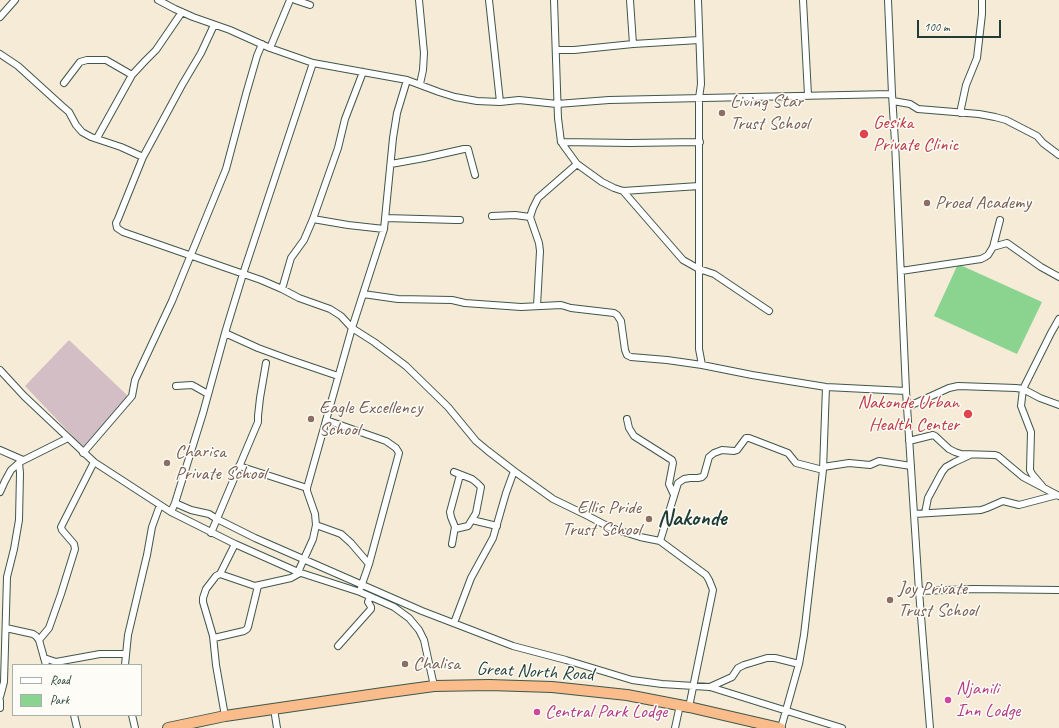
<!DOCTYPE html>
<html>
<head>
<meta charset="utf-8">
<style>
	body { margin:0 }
	#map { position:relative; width:1059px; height:728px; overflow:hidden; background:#f5ebd6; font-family:Caveat,sans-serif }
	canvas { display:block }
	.legend { position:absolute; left:12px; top:664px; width:130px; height:52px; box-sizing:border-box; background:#fdfcf7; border:1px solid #a4b0a9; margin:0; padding:5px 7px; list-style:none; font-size:12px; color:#1f3d34 }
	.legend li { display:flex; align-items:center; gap:8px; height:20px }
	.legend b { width:20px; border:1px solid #a4b0a9 }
	.scale { position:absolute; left:917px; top:20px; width:84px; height:18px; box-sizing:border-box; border:2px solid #1f3d34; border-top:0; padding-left:5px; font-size:12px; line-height:14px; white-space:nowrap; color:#1f3d34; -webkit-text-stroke:3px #fdfcf7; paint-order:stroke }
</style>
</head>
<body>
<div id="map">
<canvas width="1059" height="728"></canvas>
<ul class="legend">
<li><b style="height:5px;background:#fff"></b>Road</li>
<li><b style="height:11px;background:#8ad490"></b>Park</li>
</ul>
<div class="scale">100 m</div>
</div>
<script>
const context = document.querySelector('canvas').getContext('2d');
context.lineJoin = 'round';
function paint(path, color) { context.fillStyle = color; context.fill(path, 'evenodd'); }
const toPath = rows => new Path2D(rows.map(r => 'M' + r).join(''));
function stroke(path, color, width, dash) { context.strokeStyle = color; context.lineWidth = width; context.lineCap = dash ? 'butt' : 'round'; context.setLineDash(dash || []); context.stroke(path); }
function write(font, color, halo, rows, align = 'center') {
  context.font = font + ' Caveat,sans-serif'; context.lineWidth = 3; context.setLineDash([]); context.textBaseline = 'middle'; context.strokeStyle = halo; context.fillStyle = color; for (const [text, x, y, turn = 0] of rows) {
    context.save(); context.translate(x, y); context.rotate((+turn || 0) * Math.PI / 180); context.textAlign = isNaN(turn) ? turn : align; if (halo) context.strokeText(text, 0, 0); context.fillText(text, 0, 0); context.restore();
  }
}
const industrial = toPath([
	[69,340,129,397,83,447,25,386]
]);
const green = toPath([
	[958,264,1042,302,1017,354,934,316]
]);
const minor = toPath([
	[158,0,175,9,193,17,230,30,270,48,313,63,407,80,439,92,455,97,477,101,500,102,519,100,557,104,609,100,892,94],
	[295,0,310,5],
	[419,0,424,53,423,70,420,84],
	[489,0,500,102],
	[554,0,558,118,561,142,630,143,700,142],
	[630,0,633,44],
	[698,0,701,84,699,98,699,349,702,365],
	[803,0,808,95],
	[888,0,892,94,895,142,906,391,919,591,930,728],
	[0,17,15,0],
	[214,25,201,53,182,85,143,157,118,219,116,223,117,228,123,232,261,280,282,289,299,298,330,309,341,316,352,328,374,342,406,366,448,407,476,441,488,451,514,471,553,499,588,516,611,528,640,537,660,541,706,575,709,580,713,590,689,707],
	[270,48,290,0],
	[556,50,574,50,633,44,699,40],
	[0,54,18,66,62,106,69,112,76,125,82,132,91,137,121,147,143,157],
	[64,83,80,62,87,60,106,60,132,75,145,61,156,50,182,12],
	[893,101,910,104,918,109,979,114,995,117,1006,120,1037,136,1043,143,1059,155],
	[960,113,966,85,977,58,982,14,982,0],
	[97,138,132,75],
	[561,142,577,164,602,182,614,188,623,191,699,186],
	[391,164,424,158,464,149,468,149,475,175],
	[623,191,683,260,699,269,714,274,769,311],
	[492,216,515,215,530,217],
	[385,218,456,220,460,220],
	[313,219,348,225,384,229],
	[993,247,1007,243,1041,267,1059,277],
	[901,271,981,259,985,257,988,255,993,247,1000,220],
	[282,289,291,258,304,240,313,219,338,148,345,119,363,72],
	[363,294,398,299,452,300,465,303,521,307,561,305,571,308,614,313,617,315,621,321,625,350,627,355,631,357,667,360,702,365,752,375,826,387,906,391],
	[537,306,540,251,539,243,530,217,533,208,538,198,577,164],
	[225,333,258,348,288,359,338,376],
	[0,370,24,396,94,462,171,512,235,544,298,572,360,592,394,607,409,618,419,630,424,640,434,686],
	[176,386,192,385,208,394],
	[907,407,949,388,958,386,1016,388,1023,389,1040,398,1059,405],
	[627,419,629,428,634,436,672,460,673,463,669,484,674,495],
	[326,420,386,441,396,448,399,453,369,564,361,587],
	[909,441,933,435,935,436,949,449,955,452,961,454,995,455,998,456,1023,477,1059,496],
	[0,450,23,460],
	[83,453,132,396,135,380,172,301,226,169,246,94,257,56,262,44],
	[239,466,307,488],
	[823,467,849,463,870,465,879,461,911,466],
	[454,472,472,479,477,483,481,487,476,513,468,526,455,529],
	[1043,487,1032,474,1030,470,1031,432,1021,406,1023,389,1051,333,1059,319],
	[0,492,5,481,11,470,19,463,20,462,68,438],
	[175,503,191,510,209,514,217,519,255,538,422,611,513,646,566,660,632,680,662,684,710,687,842,728],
	[171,512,175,503,203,413,225,333,243,274,313,63],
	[925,513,928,498,942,472,946,467,955,462,970,455],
	[914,514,981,510,987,508,1003,501,1019,505,1057,495],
	[472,520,497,526],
	[316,525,341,534,351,543,369,564],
	[211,533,258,422,258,416,260,398,266,363],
	[660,541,678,483,684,479,690,478,698,478,702,477,704,475,709,457,714,453,722,450,734,451,737,450,746,438,749,438,788,453,796,463,823,470],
	[452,544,455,527,451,517,450,512,460,475],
	[298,572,313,539,316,525,315,514,307,491,307,488,352,328,384,229,393,138,397,113,407,80],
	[220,574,255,586,291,578,300,573],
	[919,591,974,589,1059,590],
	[454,623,471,578,493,538,506,493,514,471],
	[6,628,33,634,36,636,39,640,46,665],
	[214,638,244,631,247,629,248,627,258,586],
	[39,640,49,628,61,594,75,549,74,544,62,530,61,527,94,462],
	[338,646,371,609,371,607,368,602,370,597],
	[44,658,56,662,100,654,125,654],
	[125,665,128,635,147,555,152,527,160,505],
	[710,687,732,677,738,668,744,665,767,658,775,658,799,664],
	[0,697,4,682,7,577,14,549,19,520,20,473,19,463],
	[0,701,0,708],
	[274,709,277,728],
	[74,715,77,728],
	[132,715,135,728],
	[225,716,216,665,213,636,203,602,203,598,206,589,216,576,220,574,235,544],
	[675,728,680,705],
	[781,728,799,664,804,635,823,470,826,387]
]);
const trunk = toPath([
	[168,728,225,716,383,693,434,686,489,685,552,687,627,695,689,707,780,728]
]);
const markers = [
	[722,113,4,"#8d6e63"],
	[864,134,5,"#e0444e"],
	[927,203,4,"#8d6e63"],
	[968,414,5,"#e0444e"],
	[311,419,4,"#8d6e63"],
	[167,463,4,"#8d6e63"],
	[649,519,4,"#8d6e63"],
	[890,600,4,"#8d6e63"],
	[405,664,4,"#8d6e63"],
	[948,700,4,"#d1479c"],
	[537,712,4,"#d1479c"]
];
const educationNames = [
	["Living Star",730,102],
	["Trust School",730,124],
	["Proed Academy",935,203],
	["Eagle Excellency",319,408],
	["School",319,430],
	["Charisa",175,452],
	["Private School",175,474],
	["Ellis Pride",641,508,"right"],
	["Trust School",641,530,"right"],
	["Joy Private",898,589],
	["Trust School",898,611],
	["Chalisa",413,664]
];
const healthNames = [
	["Gesika",873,123],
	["Private Clinic",873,145],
	["Nakonde Urban",959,403,"right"],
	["Health Center",959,425,"right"]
];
const streetNames = [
	["Great North Road",535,672,3]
];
const hotelNames = [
	["Njanili",956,689],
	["Inn Lodge",956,711],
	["Central Park Lodge",545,712]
];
const districtNames = [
	["Nakonde",692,519]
];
paint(industrial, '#d2bec4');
paint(green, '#8ad490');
stroke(minor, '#3f574c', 8);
stroke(trunk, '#3f574c', 12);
stroke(minor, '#fff', 6);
stroke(trunk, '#f9bc8a', 10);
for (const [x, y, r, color] of markers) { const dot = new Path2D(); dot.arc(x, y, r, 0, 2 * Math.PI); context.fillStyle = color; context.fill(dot); stroke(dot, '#fdfcf7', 1.5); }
write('19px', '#785e54', '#fdfcf7', educationNames, 'left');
write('19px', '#be3a42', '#fdfcf7', healthNames, 'left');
write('19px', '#1f3d34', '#fdfcf7', streetNames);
write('19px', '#b23c85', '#fdfcf7', hotelNames, 'left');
write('bold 23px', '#1f3d34', '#fdfcf7', districtNames);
</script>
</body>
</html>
